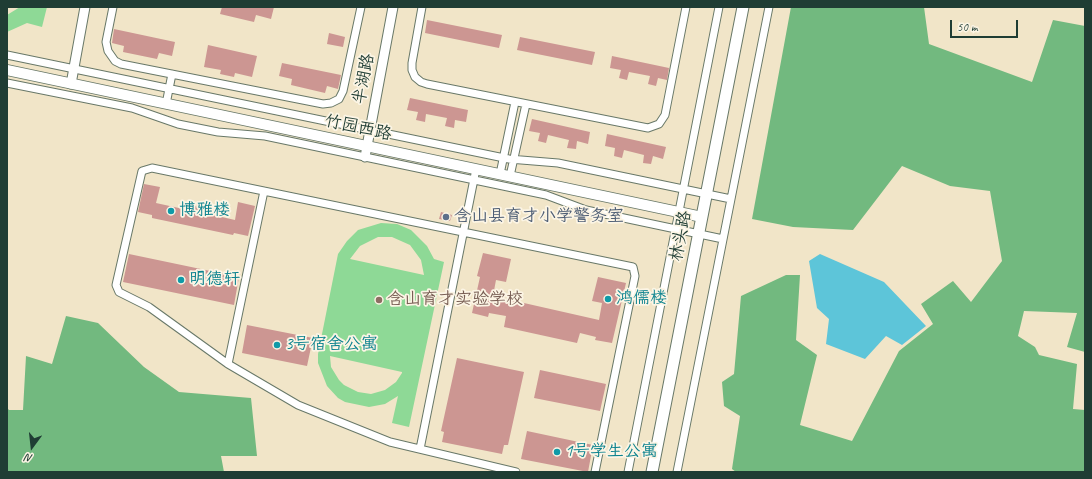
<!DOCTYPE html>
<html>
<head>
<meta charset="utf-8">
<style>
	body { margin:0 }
	#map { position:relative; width:1092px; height:479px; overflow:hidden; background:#f1e5c8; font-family:Caveat,sans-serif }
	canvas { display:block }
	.frame { position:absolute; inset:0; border:8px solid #1f3d34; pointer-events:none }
	.north { position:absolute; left:12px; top:427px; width:40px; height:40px; -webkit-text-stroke:3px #fcf5e5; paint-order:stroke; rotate:195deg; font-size:11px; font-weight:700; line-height:16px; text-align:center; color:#1f3d34 }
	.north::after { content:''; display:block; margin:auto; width:14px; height:18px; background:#1f3d34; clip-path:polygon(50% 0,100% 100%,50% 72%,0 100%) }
	.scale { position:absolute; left:950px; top:20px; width:68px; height:18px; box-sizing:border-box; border:2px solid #1f3d34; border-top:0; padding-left:5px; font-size:12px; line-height:14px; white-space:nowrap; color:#1f3d34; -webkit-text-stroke:3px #fcf5e5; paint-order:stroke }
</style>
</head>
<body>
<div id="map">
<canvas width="1092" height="479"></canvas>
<div class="frame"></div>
<div class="north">N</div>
<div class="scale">50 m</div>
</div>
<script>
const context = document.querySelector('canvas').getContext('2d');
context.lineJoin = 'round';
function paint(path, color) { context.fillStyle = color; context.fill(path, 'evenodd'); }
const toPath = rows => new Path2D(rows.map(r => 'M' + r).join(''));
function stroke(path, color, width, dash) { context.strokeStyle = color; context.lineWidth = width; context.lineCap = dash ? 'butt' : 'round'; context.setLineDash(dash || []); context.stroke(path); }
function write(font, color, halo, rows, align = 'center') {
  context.font = font + ' Caveat,"LXGW WenKai TC",sans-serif'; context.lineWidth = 3.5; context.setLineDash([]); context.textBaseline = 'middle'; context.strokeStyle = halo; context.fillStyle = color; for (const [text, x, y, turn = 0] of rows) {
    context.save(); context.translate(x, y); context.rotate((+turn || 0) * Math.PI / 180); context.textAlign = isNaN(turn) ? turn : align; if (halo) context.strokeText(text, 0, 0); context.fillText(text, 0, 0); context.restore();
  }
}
const green = toPath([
	[20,7,47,7,42,27,27,23,7,32,7,15],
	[381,223,397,224,411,230,427,246,434,259,444,262,409,427,392,423,398,396,385,404,369,407,345,402,338,398,327,386,318,363,318,354,338,254,347,241,358,230],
	[378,237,392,237,410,245,421,260,424,275,350,259,360,246],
	[330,356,402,372,402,373,396,382,385,390,371,394,358,392,344,385,339,380,331,367]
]);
const forest = toPath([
	[791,7,924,7,929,44,1032,82,1053,20,1085,26,1085,352,1067,347,1077,313,1024,311,1018,336,1035,347,1039,355,1077,364,1073,409,1085,410,1085,472,736,472,732,469,740,416,724,406,722,382,734,374,741,296,786,275,800,275,796,340,817,355,800,425,852,441,899,351,933,324,921,304,953,281,971,302,1002,261,990,191,950,186,902,166,853,230,793,227,752,219],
	[66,316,98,323,144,367,179,392,251,398,257,456,221,456,224,472,7,472,7,408,9,410,23,410,26,356,52,364]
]);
const water = toPath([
	[820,254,884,282,926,326,902,345,886,336,865,359,826,344,829,319,817,308,809,261]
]);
const building = toPath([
	[222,7,274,7,271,19,256,15,254,22,220,14],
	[427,20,502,35,499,48,425,33],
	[114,29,175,42,172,56,159,53,157,59,123,52,124,46,112,43],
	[329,33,345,37,343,47,327,44],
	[520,37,595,52,592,65,517,50],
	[208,45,257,56,252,77,235,73,234,77,220,74,221,70,204,67],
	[612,56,669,68,667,80,658,78,656,86,648,84,650,76,629,72,627,80,619,78,621,70,610,68],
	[282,63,341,75,338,89,327,86,325,93,291,85,292,79,279,76],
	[410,98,468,110,466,122,455,120,454,128,445,126,447,118,426,114,425,122,416,120,418,112,407,110],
	[532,119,590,132,588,144,577,141,576,149,567,148,569,140,548,135,546,143,538,141,540,133,529,131],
	[607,134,666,147,663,159,653,156,651,164,643,163,644,155,624,150,622,158,614,156,615,148,605,146],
	[144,184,160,187,156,203,188,210,189,205,205,208,204,213,235,220,238,202,255,206,248,236,234,233,233,235,152,218,152,215,138,212],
	[441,212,452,215,450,221,439,219],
	[483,253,511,259,506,282,496,280,493,296,599,320,602,303,592,301,598,277,626,283,612,343,595,340,596,337,580,333,577,343,504,327,506,316,489,313,488,317,472,313,480,277,477,276],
	[129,254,239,277,234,305,123,282],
	[247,325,313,338,307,366,242,353],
	[457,358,524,372,508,445,504,445,502,454,442,442,444,432,441,431],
	[540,370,606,384,600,411,534,398],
	[527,431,593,445,588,472,521,459]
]);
const minor = toPath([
	[113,7,106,42,108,51,115,61,121,64,323,104,331,103,339,99,343,91,361,7],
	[422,7,412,63,412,70,415,77,421,82,427,84,648,128,659,124,665,115,686,7],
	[7,55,509,159,558,163,731,199],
	[7,83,132,108,178,124,218,132,265,136,546,195,586,210,723,239],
	[166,104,172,74],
	[500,174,515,102],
	[510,176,526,104],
	[228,364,264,191],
	[420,449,476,169],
	[516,472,390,442,298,405,228,364,149,307,119,292,116,285,142,171,152,168,633,267,635,276,595,472],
	[628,472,719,7],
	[677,472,769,7]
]);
const tertiary = toPath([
	[71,84,85,7],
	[365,157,393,7]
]);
const secondary = toPath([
	[7,70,702,217]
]);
const primary = toPath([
	[652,472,743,7]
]);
const markers = [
	[171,211,4,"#0f9aa8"],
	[446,217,4,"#5c6f8a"],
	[181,280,4,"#0f9aa8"],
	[608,299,4,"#0f9aa8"],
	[379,300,4,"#8d6e63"],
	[277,345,4,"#0f9aa8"],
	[557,452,4,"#0f9aa8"]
];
const streetNames = [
	["半湖路",364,79,-79],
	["竹园西路",358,128,12],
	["林头路",681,236,-79]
];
const cultureNames = [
	["博雅楼",179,211],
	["明德轩",189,280],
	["鸿儒楼",616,299],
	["3号宿舍公寓",285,345],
	["1号学生公寓",565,452]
];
const serviceNames = [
	["含山县育才小学警务室",454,217]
];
const educationNames = [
	["含山育才实验学校",387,300]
];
paint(green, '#8ed996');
paint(forest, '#72b97f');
paint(water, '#5dc5d9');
paint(building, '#cc9692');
stroke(minor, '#687868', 9);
stroke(tertiary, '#687868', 11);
stroke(secondary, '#687868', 12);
stroke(primary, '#687868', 13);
stroke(minor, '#fff', 7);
stroke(tertiary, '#fff', 9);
stroke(secondary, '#fff', 10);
stroke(primary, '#fff', 11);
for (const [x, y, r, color] of markers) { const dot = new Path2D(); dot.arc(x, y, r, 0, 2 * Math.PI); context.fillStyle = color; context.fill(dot); stroke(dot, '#fcf5e5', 1.5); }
write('17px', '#1f3d34', '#fcf5e5', streetNames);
write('17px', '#0d838f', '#fcf5e5', cultureNames, 'left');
write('17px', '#4e5e75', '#fcf5e5', serviceNames, 'left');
write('17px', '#785e54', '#fcf5e5', educationNames, 'left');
</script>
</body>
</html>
